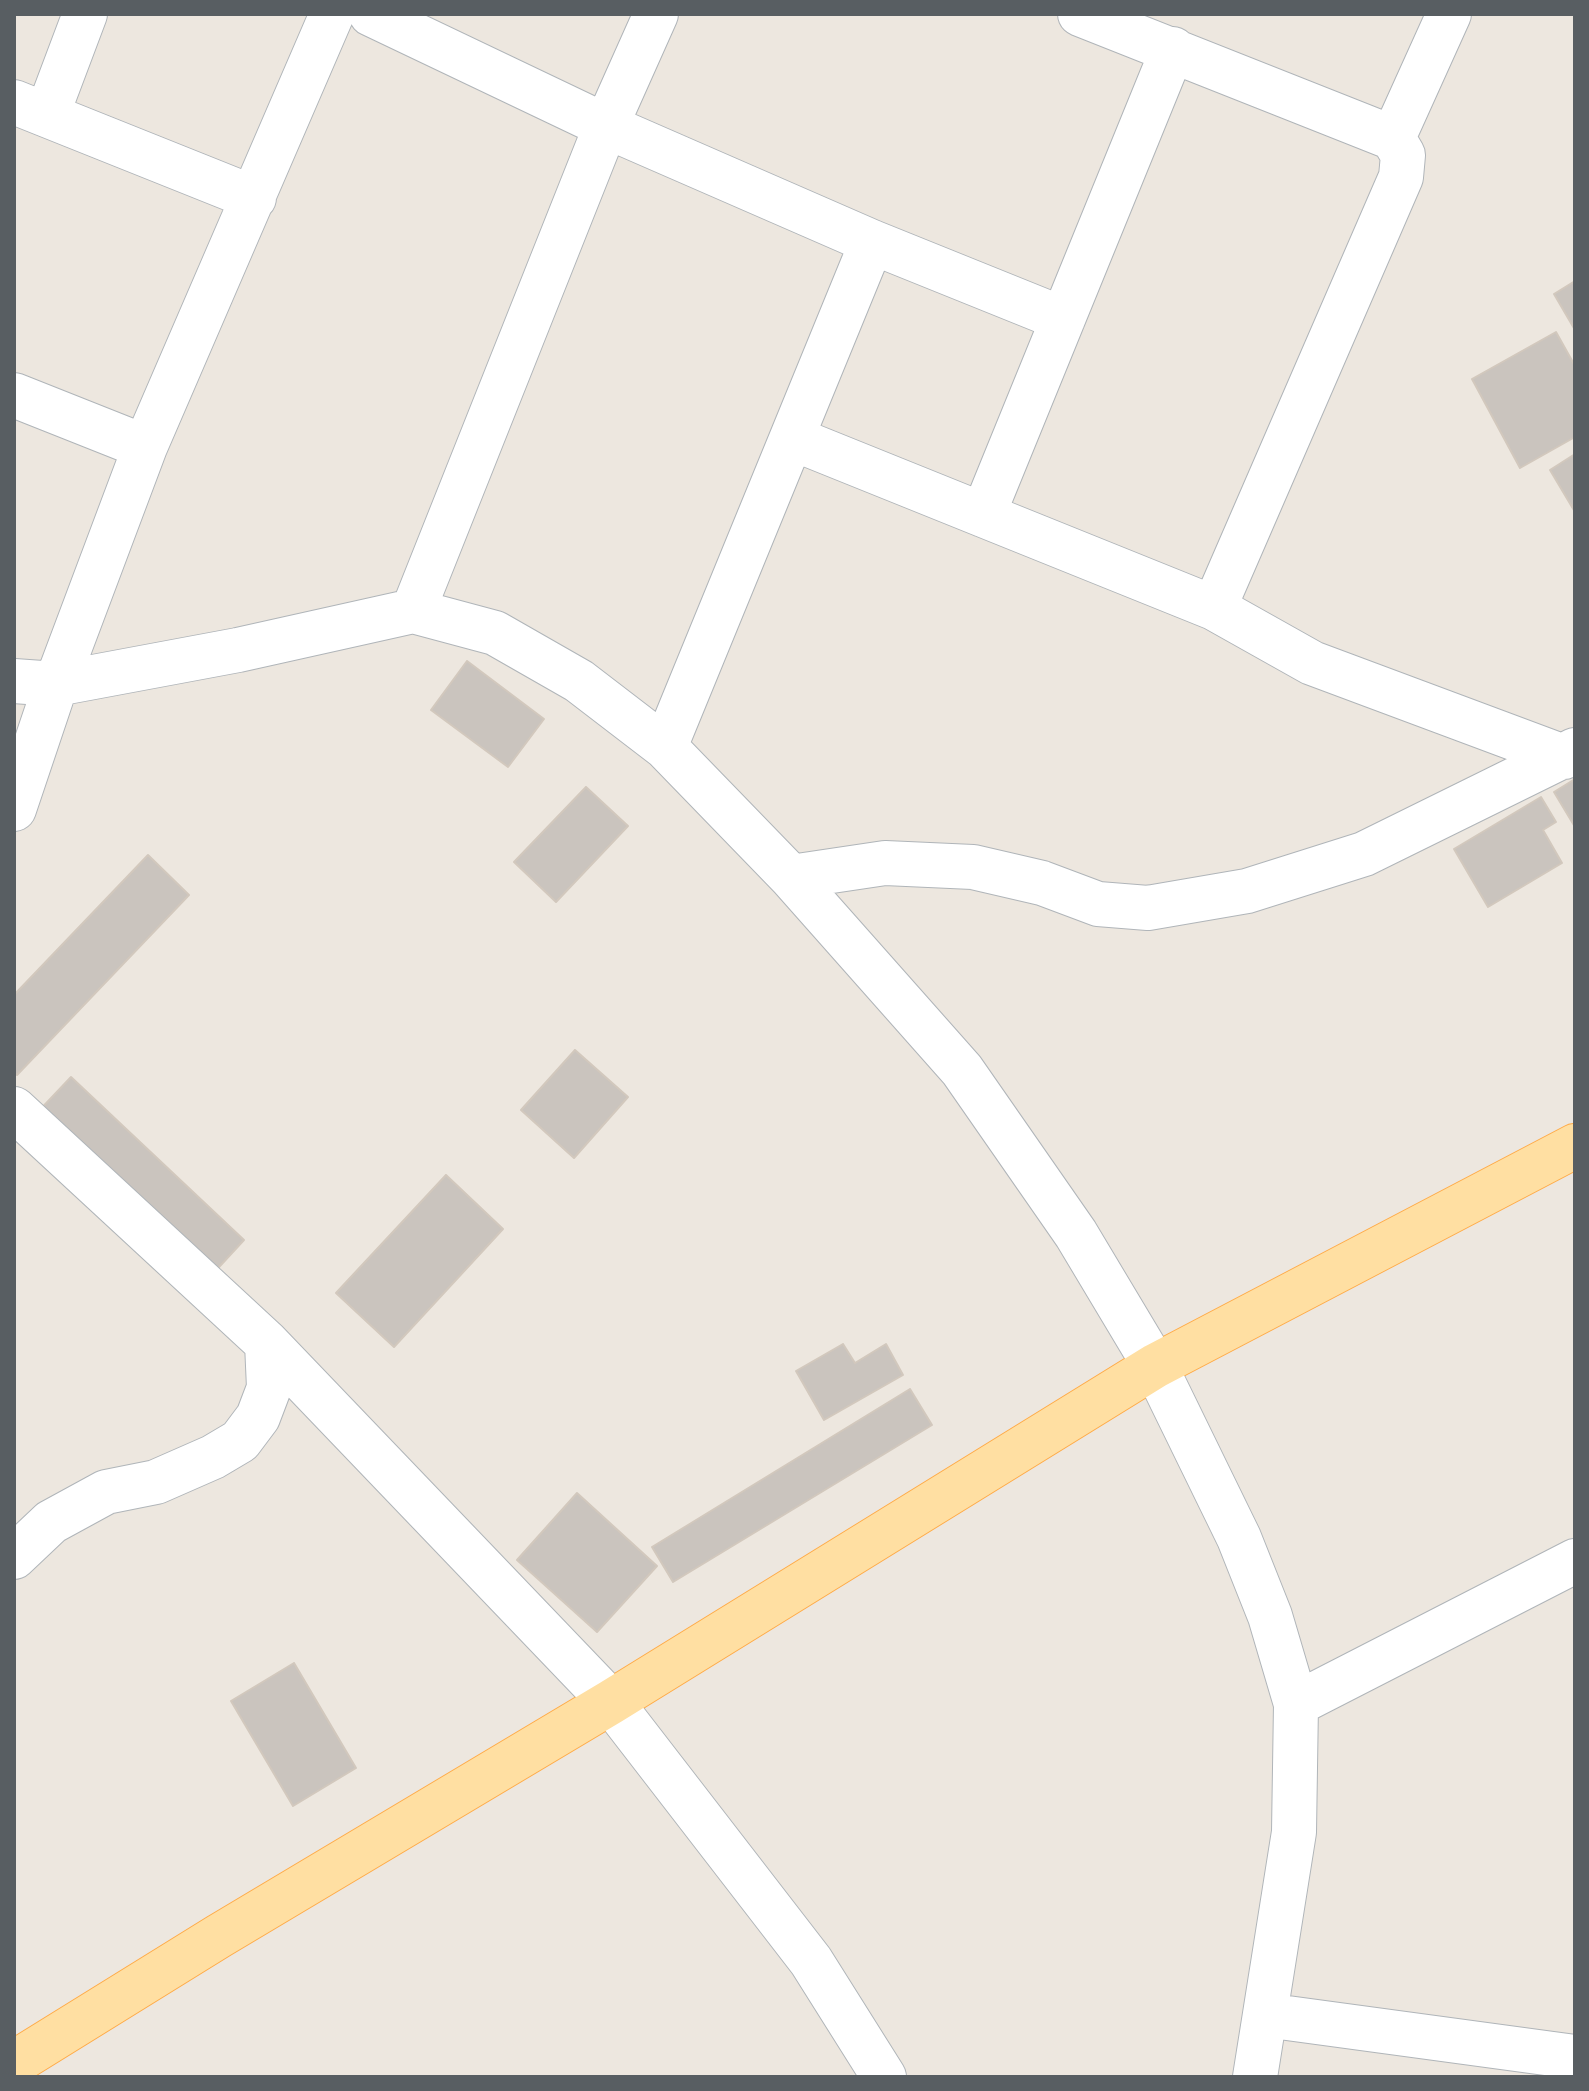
<!DOCTYPE html>
<html>
<head>
<meta charset="utf-8">
<style>
	body { margin:0 }
	#map { position:relative; width:1589px; height:2091px; overflow:hidden; background:#ede7df; font-family:"Golos Text",sans-serif }
	canvas { display:block }
	.frame { position:absolute; inset:0; border:16px solid #585e62; pointer-events:none }
</style>
</head>
<body>
<div id="map">
<canvas width="1589" height="2091"></canvas>
<div class="frame"></div>
</div>
<script>
const context = document.querySelector('canvas').getContext('2d');
context.lineJoin = 'round';
function paint(path, color) { context.fillStyle = color; context.fill(path, 'evenodd'); }
const toPath = rows => new Path2D(rows.map(r => 'M' + r).join(''));
function stroke(path, color, width, dash) { context.strokeStyle = color; context.lineWidth = width; context.lineCap = dash ? 'butt' : 'round'; context.setLineDash(dash || []); context.stroke(path); }
const building = toPath([
	[1575,281,1575,330,1554,294,1575,281],
	[1556,332,1575,366,1575,437,1520,468,1472,379,1556,332],
	[1575,454,1575,512,1550,470,1575,454],
	[467,661,544,719,508,767,431,710,467,661],
	[1575,779,1575,827,1554,792,1575,779],
	[586,787,628,826,556,902,514,862,586,787],
	[1541,797,1556,822,1543,830,1562,863,1488,907,1454,849,1541,797],
	[148,855,189,895,17,1075,14,1072,14,995,148,855],
	[575,1050,628,1097,574,1158,521,1110,575,1050],
	[71,1077,244,1240,208,1279,35,1115,71,1077],
	[446,1175,503,1229,394,1347,336,1293,446,1175],
	[843,1344,855,1363,886,1344,903,1375,824,1420,796,1371,843,1344],
	[910,1389,932,1425,673,1582,652,1547,910,1389],
	[577,1493,657,1566,597,1632,517,1560,577,1493],
	[294,1663,356,1768,293,1806,231,1701,294,1663]
]);
const minor = toPath([
	[371,14,606,126,872,242,1063,319],
	[1080,14,1393,138,1403,155,1401,177,1214,608],
	[14,102,254,198],
	[47,115,85,14],
	[1393,138,1449,14],
	[14,395,145,447],
	[792,438,1214,608,1312,663,1564,757],
	[983,515,1173,49],
	[413,611,606,126,656,14],
	[14,681,56,684,238,650,413,611,495,633,579,681,665,747,791,877,962,1070,1076,1234,1155,1366,1239,1538,1270,1616,1296,1704,1294,1832,1255,2077],
	[665,747,872,242],
	[14,809,56,684,145,447,332,14],
	[791,877,885,863,973,867,1042,883,1098,904,1148,908,1247,891,1364,854,1575,750],
	[14,1109,267,1343,611,1702,811,1961,884,2077],
	[14,1557,51,1522,106,1492,156,1482,213,1457,240,1441,258,1417,269,1388,267,1343],
	[1296,1704,1575,1561],
	[1265,2015,1575,2057]
]);
const major = toPath([
	[14,2063,219,1936,611,1702,1155,1366,1575,1146]
]);
paint(building, '#cac4be');
stroke(building, '#d2c8bd', 2);
stroke(minor, '#b0b5b9', 46);
stroke(major, '#ffaa46', 46);
stroke(minor, '#fff', 44);
stroke(major, '#ffdfa2', 44);
</script>
</body>
</html>
